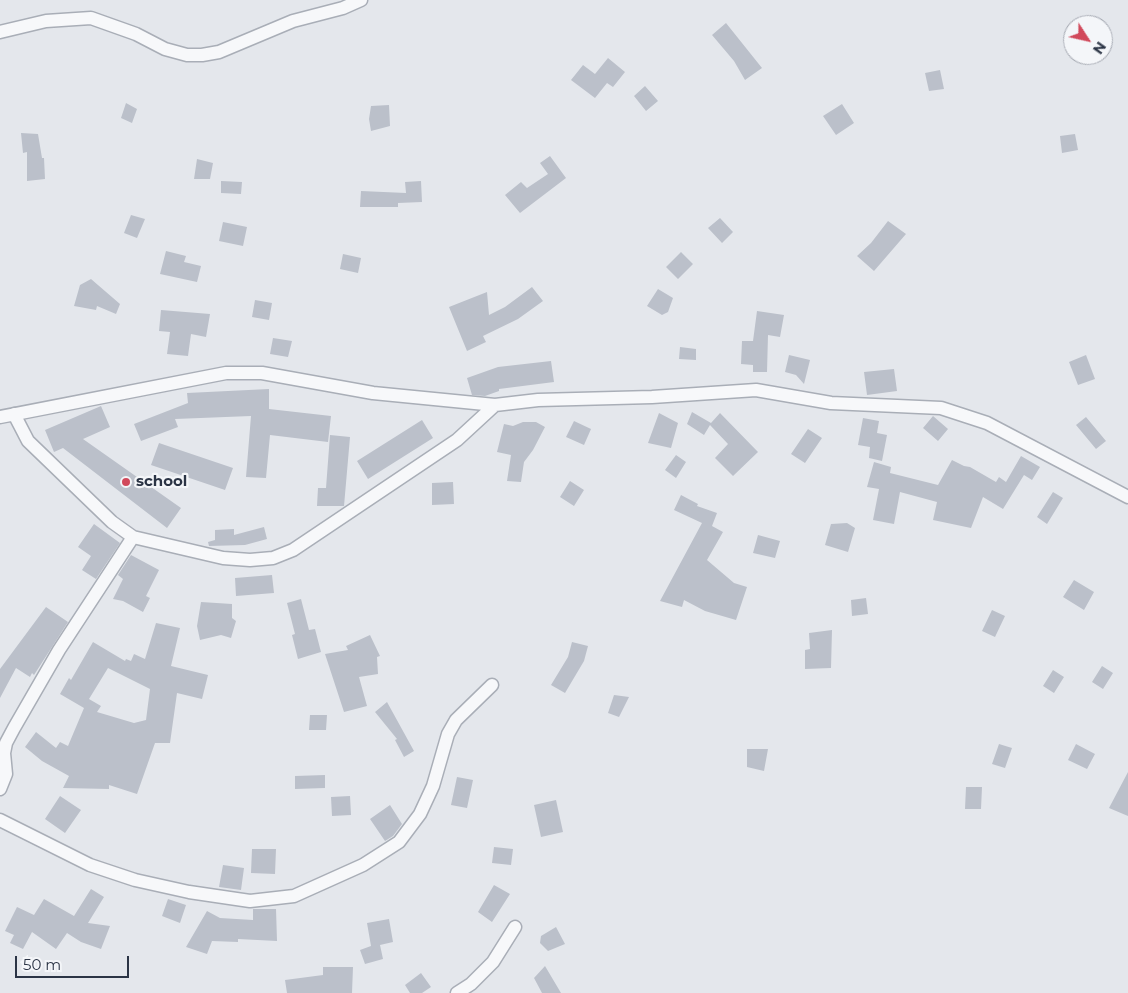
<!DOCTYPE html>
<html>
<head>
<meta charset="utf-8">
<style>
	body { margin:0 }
	#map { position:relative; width:1128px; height:993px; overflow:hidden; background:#e4e7ec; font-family:Montserrat,sans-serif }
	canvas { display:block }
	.north { position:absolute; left:1063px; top:15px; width:50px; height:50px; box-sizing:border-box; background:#f4f6f9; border:1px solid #a4a8b1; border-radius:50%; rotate:125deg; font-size:14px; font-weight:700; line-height:20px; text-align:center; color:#2b3445 }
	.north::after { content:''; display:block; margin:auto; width:18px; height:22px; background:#d1495b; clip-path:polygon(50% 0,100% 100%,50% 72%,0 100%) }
	.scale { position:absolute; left:15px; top:956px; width:114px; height:22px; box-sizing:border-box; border:2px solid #2b3445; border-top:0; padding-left:6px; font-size:15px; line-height:18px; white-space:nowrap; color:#2b3445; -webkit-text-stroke:4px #f4f6f9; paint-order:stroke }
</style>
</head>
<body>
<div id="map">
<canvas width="1128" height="993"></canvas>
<div class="north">N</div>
<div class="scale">50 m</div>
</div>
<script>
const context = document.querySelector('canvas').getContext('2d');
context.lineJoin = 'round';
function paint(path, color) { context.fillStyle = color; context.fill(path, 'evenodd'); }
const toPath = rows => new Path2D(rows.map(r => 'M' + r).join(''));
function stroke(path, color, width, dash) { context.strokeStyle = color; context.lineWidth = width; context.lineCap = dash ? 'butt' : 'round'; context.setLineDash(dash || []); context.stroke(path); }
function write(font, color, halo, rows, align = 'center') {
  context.font = font + ' Montserrat,sans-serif'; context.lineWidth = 4.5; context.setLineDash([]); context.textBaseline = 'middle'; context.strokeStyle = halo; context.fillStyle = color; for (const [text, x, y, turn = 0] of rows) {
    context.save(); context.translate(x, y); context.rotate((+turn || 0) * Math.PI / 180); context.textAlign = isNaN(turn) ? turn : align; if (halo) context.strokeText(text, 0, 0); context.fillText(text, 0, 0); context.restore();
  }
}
const building = toPath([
	[726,23,762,68,745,80,734,61,712,35],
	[608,58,625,72,613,87,607,83,595,98,571,80,583,65,595,74],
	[940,70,944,89,929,91,925,73],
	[645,86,658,101,646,111,634,96],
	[126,103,137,109,132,123,121,118],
	[842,104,854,123,836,135,823,116],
	[389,105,390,126,371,131,369,119,371,106],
	[21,133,38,134,42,158,44,158,45,179,27,181,27,152,23,153],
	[1075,134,1078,150,1062,153,1060,136],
	[550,156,566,178,520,213,505,195,521,182,527,188,548,174,540,163],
	[197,159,213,163,210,179,194,179],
	[221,181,242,182,241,194,221,193],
	[421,181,422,202,398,203,398,207,360,207,361,191,406,193,405,182],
	[131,215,145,219,137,238,124,233],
	[720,218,733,232,722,243,708,228],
	[888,221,906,234,874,271,857,256,871,243],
	[223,222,247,227,243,246,219,241],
	[166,251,186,256,184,262,201,266,197,282,160,274],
	[681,252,693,264,678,279,666,267],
	[343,254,361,258,358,273,340,269],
	[91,279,120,304,116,314,97,306,96,310,74,306,80,285],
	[532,287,543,301,518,319,483,336,486,342,467,351,449,307,487,292,489,315,505,307],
	[658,289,673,298,668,312,662,315,647,306],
	[255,300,272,303,269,320,252,317],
	[161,310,210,314,206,337,191,334,188,356,167,354,170,332,159,331],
	[757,311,784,315,780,337,768,335,767,372,753,372,753,365,741,364,742,341,753,341],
	[273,338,292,341,288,357,270,354],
	[680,347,696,349,696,360,679,359],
	[789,355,810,360,804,384,796,375,785,372],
	[1086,355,1095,379,1078,385,1069,362],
	[551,361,554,382,499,389,499,391,485,396,472,395,467,378,498,367],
	[894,369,897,391,867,395,864,372],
	[269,389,269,409,331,416,328,442,270,435,266,478,246,477,251,416,175,419,178,427,141,441,134,424,188,403,187,393],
	[101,406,110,427,83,439,181,508,167,528,63,448,54,452,45,430],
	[692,412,711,423,720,413,758,452,733,476,715,458,728,444,710,425,704,435,687,424],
	[659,413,678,423,671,448,648,443],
	[933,416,948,429,938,441,923,428],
	[1086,417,1106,441,1096,449,1076,425],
	[863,418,879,421,877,433,887,435,882,461,869,458,870,447,858,445],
	[422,420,433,438,368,479,357,461],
	[574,421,591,429,584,445,566,437],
	[523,422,536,422,545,427,533,450,524,462,521,482,507,481,511,455,497,452,504,424,513,426],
	[808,429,822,438,805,463,791,454],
	[330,435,350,437,344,506,317,506,318,488,326,488],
	[159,443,233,468,225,490,151,465],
	[676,455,686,462,676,478,665,470],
	[1021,456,1040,467,1032,480,1024,475,1003,509,983,497,971,528,933,520,937,502,900,492,894,524,873,520,879,489,867,487,874,462,891,467,890,473,938,485,952,460,964,466,970,467,996,482,999,477,1006,482],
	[570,481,584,490,574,506,560,497],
	[453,482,454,504,432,505,432,483],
	[1053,492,1063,498,1047,524,1037,517],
	[681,495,698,504,697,506,717,513,712,526,723,532,707,560,734,583,747,587,736,620,705,611,684,600,682,607,660,601,702,523,674,510],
	[847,523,855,528,848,552,825,545,831,524],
	[94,524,120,543,96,579,82,570,91,556,78,547],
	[264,527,267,539,245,545,209,546,208,542,215,540,215,530,234,529,234,535],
	[758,535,780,541,775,558,753,553],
	[131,555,159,570,146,596,150,598,143,612,123,601,113,599,123,579,118,575],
	[272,575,274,593,236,596,235,578],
	[1074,580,1094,592,1084,610,1063,597],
	[866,598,868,614,852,616,851,600],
	[301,599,309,630,315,629,321,652,298,659,292,635,295,634,287,603],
	[201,602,232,604,232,618,236,621,231,638,221,635,200,640,197,626],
	[46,607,68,622,34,675,32,673,30,677,16,668,0,698,0,669],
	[992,610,1005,616,995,637,982,631],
	[156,623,180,628,171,666,208,675,202,699,177,693,170,743,155,743,137,794,109,785,109,789,63,788,69,776,42,761,25,747,36,732,56,748,60,742,68,746,84,708,60,694,69,678,71,680,93,642,125,661,126,659,131,661,134,654,145,659],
	[108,668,150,689,146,720,134,723,97,712,101,706,89,699],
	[832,630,831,668,805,669,805,650,810,649,809,633],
	[370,635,380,656,377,657,378,674,359,677,367,706,344,712,325,654,348,650,346,646],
	[572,642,588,646,584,661,565,693,551,685,568,657],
	[1102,666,1113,673,1103,689,1092,682],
	[1053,670,1064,677,1054,693,1043,686],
	[614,695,629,697,619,717,608,713],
	[387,702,414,751,404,757,395,740,397,739,375,712],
	[310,715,327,715,326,730,309,730],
	[999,744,1012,748,1005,768,992,764],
	[1076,744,1095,754,1087,769,1068,760],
	[747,749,768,749,764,771,747,767],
	[1128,772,1128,816,1109,808],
	[325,775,325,788,295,789,295,776],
	[457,777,473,780,467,808,451,805],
	[966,787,982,787,981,809,965,809],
	[60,796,81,810,65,833,45,819],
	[350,796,351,815,332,816,331,797],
	[556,800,563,832,541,837,534,805],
	[390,805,402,824,393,836,385,841,370,819],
	[494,847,513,849,511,865,492,863],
	[252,849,276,849,275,874,251,873],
	[223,865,244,868,241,890,219,887],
	[494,885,510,894,492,922,478,912],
	[91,889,104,897,88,923,110,926,101,949,81,942,67,933,56,949,32,932,23,949,10,943,14,935,5,931,17,907,34,915,44,899,74,916],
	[168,899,186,905,180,923,162,916],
	[253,909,276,909,277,941,238,939,238,942,212,941,207,954,186,947,207,911,220,918,253,920],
	[389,919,393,942,380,945,383,959,365,964,360,950,371,946,367,923],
	[556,927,565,944,548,951,540,943,541,936],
	[545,966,561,993,542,993,534,978],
	[323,967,353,967,352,993,287,993,285,980,323,975],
	[421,973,431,987,422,993,410,993,405,985]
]);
const minor = toPath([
	[0,32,46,21,91,18,136,34,165,49,187,55,202,55,219,52,293,21,343,8,361,0],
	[14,414,28,441,112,522,133,537,223,558,250,560,273,558,293,550,457,440,495,405],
	[0,417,226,373,262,373,373,393,495,405,538,400,652,397,756,390,831,403,941,408,987,423,1128,497],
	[0,789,6,774,4,753,6,743,14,728,59,650,133,537],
	[0,820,90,865,135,880,189,892,250,901,294,896,363,865,399,842,420,814,433,786,448,734,456,720,492,685],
	[457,993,471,984,493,962,515,927]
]);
const markers = [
	[126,482,5,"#d1495b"]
];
const poiNames = [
	["school",136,482]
];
paint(building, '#bbc0ca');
stroke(minor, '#a9aeb7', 15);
stroke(minor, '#f7f8fa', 12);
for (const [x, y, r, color] of markers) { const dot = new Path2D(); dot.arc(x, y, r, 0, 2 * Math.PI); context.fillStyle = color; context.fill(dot); stroke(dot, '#f4f6f9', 2); }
write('bold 15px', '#2b3445', '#f4f6f9', poiNames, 'left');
</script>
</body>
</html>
